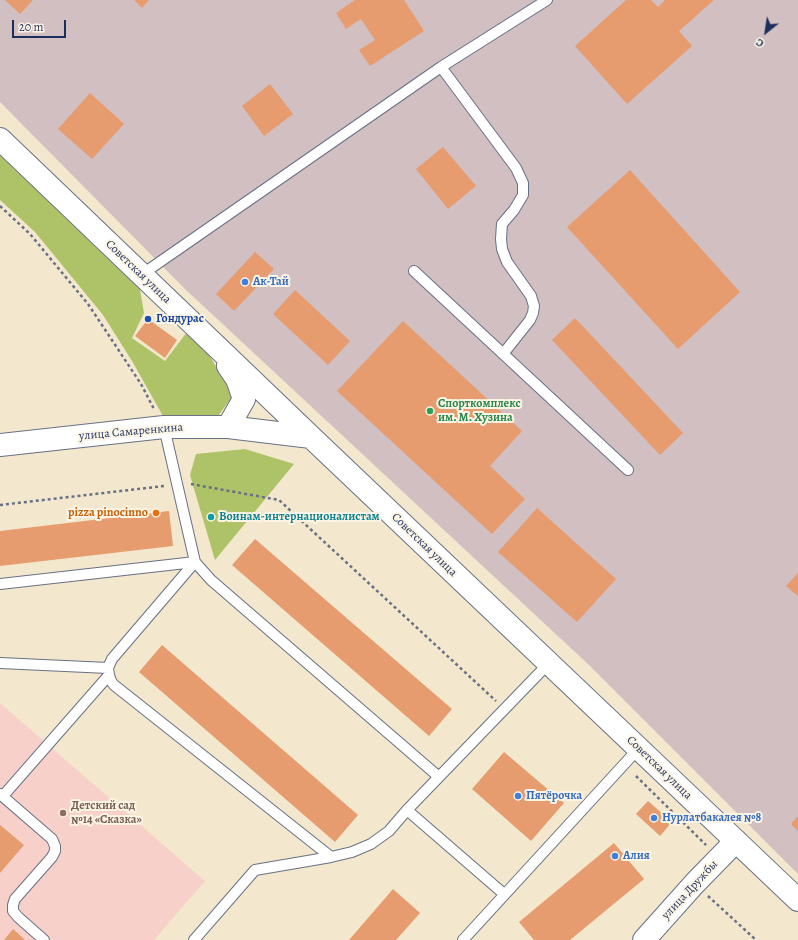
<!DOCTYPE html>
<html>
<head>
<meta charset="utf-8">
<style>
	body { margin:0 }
	#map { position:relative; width:798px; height:940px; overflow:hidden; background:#f3e8cd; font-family:Alegreya,serif }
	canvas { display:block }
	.north { position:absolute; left:746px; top:12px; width:40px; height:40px; -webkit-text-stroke:3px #fcf5e5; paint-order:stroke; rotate:210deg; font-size:11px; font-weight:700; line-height:16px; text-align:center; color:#1b2f5e }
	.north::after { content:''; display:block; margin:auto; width:14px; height:18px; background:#1b2f5e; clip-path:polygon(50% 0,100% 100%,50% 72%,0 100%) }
	.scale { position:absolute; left:12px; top:20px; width:54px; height:18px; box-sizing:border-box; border:2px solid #1b2f5e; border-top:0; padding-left:5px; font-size:12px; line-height:14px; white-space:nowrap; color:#1b2f5e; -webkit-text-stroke:3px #fcf5e5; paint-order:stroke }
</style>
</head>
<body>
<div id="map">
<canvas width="798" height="940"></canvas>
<div class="north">С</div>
<div class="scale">20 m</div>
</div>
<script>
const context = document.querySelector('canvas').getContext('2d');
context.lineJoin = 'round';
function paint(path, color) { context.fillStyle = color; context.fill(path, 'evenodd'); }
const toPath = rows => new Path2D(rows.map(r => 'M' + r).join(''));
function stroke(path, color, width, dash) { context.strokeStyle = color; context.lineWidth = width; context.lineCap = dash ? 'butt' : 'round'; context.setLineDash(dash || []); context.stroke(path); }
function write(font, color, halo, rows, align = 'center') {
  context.font = font + ' Alegreya,serif'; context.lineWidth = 4; context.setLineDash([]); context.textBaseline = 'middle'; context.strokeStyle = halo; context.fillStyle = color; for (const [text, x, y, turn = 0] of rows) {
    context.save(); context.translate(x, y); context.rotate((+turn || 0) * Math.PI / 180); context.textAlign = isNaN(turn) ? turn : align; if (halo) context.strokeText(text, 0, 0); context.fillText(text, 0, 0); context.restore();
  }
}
const built = toPath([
	[0,703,205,881,154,940,0,940]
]);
const industrial = toPath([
	[0,0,798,0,798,874,589,665,185,289,0,102]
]);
const green = toPath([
	[0,145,138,278,144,313,132,338,165,361,187,332,206,350,225,381,232,397,218,416,163,416,132,361,103,315,35,232,0,200],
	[245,449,294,464,215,560,190,475,196,454]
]);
const building = toPath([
	[5,0,33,0,20,14],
	[134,0,149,0,142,8],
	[355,0,404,0,424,31,370,66,359,50,375,40,361,19,346,29,336,13],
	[626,0,651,0,658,7,665,0,714,0,679,31,692,46,627,104,575,46],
	[270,84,293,114,264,136,242,106],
	[90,93,124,124,92,159,58,129],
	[443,147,476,186,448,209,416,169],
	[630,170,740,292,678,349,567,227],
	[255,252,274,269,234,311,216,294],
	[295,290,350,341,328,365,273,314],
	[575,318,683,433,660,455,552,340],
	[148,319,177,340,165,358,135,336],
	[403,321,522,431,490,466,525,499,492,534,337,391],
	[537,508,616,579,577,622,498,552],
	[169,511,173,546,0,566,0,531],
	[255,539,452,709,429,736,232,565],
	[798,573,798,596,786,586],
	[162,645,358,815,335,842,139,672],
	[504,752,564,803,531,841,472,789],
	[648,801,672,822,660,836,636,814],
	[798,816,798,831,791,824],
	[0,825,24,845,0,873],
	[614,843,644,879,570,940,534,940,519,922],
	[393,889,420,913,396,940,349,940],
	[13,929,25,940,4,940]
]);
const path = toPath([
	[0,206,30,234,88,304,141,384,154,409],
	[191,484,279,500,496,701],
	[0,505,164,486],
	[636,776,706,845],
	[708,896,756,940]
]);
const service = toPath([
	[441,67,516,168,523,183,523,195,514,210,502,224,501,239,502,249,507,262,531,296,534,306,533,313,530,320,503,354],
	[414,271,628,470],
	[141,275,441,67,547,0],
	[164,427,195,562,211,580,439,777],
	[195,562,112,659,108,668,109,675,111,681,114,685,331,857],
	[0,584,195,562],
	[0,663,108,668],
	[0,794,52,839,55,846,55,851,52,857,15,899,13,905,13,911,18,917,44,940],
	[3,796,109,675],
	[407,810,504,894],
	[194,940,255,870,331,857,352,852,371,844,389,831,407,810,549,663],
	[463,940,639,748]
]);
const tertiary = toPath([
	[644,940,695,883,736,841]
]);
const secondary = toPath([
	[0,139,311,437,798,900],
	[228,427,244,399,237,379,228,366],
	[0,445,164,427,228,427,311,437]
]);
const markers = [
	[245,282,4,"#3f7fe0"],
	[148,319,4,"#1a4fb4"],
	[430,411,4,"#2e9e5b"],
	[156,513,4,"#e8710a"],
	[211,517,4,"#0f9aa8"],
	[518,796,4,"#3f7fe0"],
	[63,813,4,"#8d6e63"],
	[654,818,4,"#3f7fe0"],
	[615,856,4,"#3f7fe0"]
];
const streetNames = [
	["Советская улица",138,272,44],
	["улица Самаренкина",131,432,-5],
	["Советская улица",424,545,44],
	["Советская улица",659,768,44],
	["улица Дружбы",690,890,-47]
];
const shopNames = [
	["Ак-Тай",253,282],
	["Пятёрочка",526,796],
	["Нурлатбакалея №8",662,818],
	["Алия",623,856]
];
const transitNames = [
	["Гондурас",156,319]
];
const leisureNames = [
	["Спорткомплекс",438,404],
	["им. М. Хузина",438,418]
];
const foodNames = [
	["pizza pinocinno",148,513]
];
const cultureNames = [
	["Воинам-интернационалистам",219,517]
];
const educationNames = [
	["Детский сад",71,806],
	["№14 «Сказка»",71,820]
];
paint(built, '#f7d1c9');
paint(industrial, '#d2bfc1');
paint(green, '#aec367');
paint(building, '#e69c6f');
stroke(service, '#677085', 12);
stroke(tertiary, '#677085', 24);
stroke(secondary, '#677085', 24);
stroke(path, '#677085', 2.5, [3, 3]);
stroke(service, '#fff', 10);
stroke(tertiary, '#fff', 22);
stroke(secondary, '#fff', 22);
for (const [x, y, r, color] of markers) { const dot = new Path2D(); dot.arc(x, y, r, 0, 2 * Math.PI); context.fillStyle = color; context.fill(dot); stroke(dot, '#fcf5e5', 1.5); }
write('12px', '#1b2f5e', '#fcf5e5', streetNames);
write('bold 12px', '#366cbe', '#fcf5e5', shopNames, 'left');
write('bold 12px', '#164399', '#fcf5e5', transitNames, 'left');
write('bold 12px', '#27864d', '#fcf5e5', leisureNames, 'left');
write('bold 12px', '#c56008', '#fcf5e5', foodNames, 'right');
write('bold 12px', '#0d838f', '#fcf5e5', cultureNames, 'left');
write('bold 12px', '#785e54', '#fcf5e5', educationNames, 'left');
</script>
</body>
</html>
